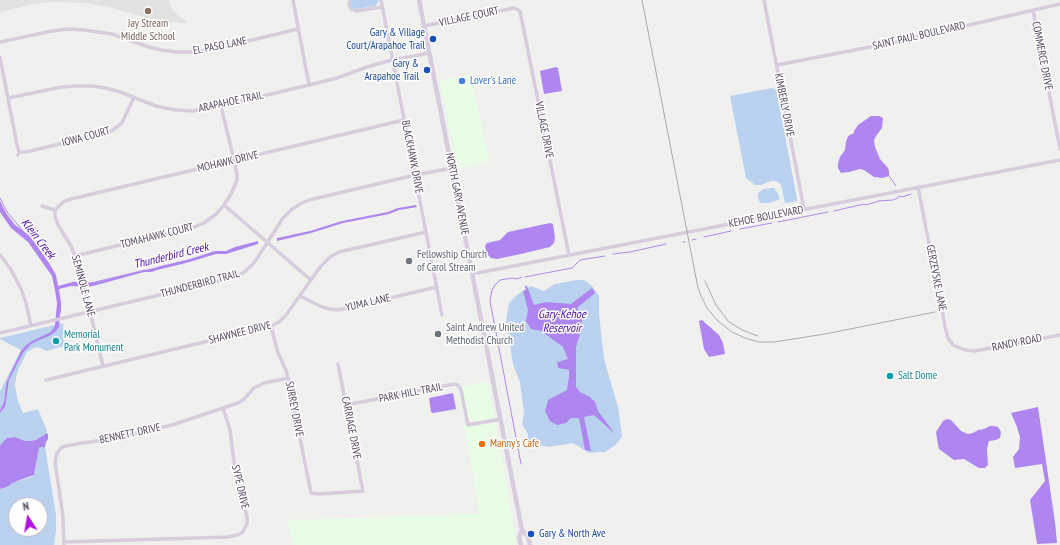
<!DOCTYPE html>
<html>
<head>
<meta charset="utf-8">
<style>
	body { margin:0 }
	#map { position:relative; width:1060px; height:545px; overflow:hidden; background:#f0f1ee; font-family:"PT Sans Narrow",sans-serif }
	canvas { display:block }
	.north { position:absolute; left:8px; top:497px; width:40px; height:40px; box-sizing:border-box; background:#fff; border:1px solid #bbb5be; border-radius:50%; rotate:349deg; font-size:11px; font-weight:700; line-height:16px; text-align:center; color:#54465c }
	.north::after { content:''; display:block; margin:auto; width:14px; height:18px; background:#af13e6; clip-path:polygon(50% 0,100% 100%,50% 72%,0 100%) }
</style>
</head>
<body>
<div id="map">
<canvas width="1060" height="545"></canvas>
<div class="north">N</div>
</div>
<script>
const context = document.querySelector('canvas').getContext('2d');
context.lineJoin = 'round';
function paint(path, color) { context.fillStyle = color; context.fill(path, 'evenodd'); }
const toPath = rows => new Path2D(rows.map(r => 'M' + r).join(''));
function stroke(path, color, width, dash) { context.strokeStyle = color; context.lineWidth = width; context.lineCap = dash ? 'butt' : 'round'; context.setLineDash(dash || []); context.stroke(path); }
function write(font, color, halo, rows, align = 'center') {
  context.font = font + ' "PT Sans Narrow",sans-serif'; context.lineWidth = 3; context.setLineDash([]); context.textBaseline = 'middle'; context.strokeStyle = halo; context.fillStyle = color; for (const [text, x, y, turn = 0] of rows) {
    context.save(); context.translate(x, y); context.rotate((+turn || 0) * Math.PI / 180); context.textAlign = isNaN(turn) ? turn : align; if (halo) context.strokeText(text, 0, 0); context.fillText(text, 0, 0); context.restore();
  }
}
const commercial = toPath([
	[471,74,489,162,457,169,440,80],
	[488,381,511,511,516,545,293,545,288,520,480,514,464,425,466,424,458,388]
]);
const education = toPath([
	[0,0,169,0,169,2,174,12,188,23,162,22,109,7,86,3,50,2,33,4,0,12]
]);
const green = toPath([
	[351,0,379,0,378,3,375,6,357,9,353,8,351,6],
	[772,88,775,89,777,93,797,199,797,201,787,203,785,203,781,185,779,183,776,181,771,181,761,185,755,185,746,178,730,96],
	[774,188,778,194,780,199,770,203,760,203,758,197,758,193,763,189],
	[576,280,584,280,592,286,599,296,599,314,604,359,618,407,622,436,619,441,614,446,605,452,600,452,589,453,573,443,549,447,528,443,528,434,522,424,524,413,520,383,513,364,506,320,509,303,518,294,531,286,544,291,555,284],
	[63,323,64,344,63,346,47,351,37,347,34,348,27,352,18,370,16,378,15,385,18,401,23,413,38,409,47,431,46,433,43,436,39,437,36,440,30,441,25,441,15,437,7,438,0,446,0,413,5,407,6,402,9,380,24,351,23,350,6,383,4,402,0,410,0,391,21,350,0,339,0,338],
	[39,447,45,447,56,515,56,530,54,545,0,545,0,489,7,487,11,484,17,481,32,477,35,471],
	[16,505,40,505,40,529,16,529]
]);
const water = toPath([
	[556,67,558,68,562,91,544,94,540,71],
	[871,116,879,116,883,118,882,128,876,136,874,140,875,147,880,159,888,168,889,171,889,176,882,178,874,177,864,170,860,169,849,172,841,173,838,168,838,163,840,157,845,150,846,142,848,136,854,133,854,131,858,125],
	[0,201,6,213,15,225,30,236,49,263,56,275,58,286,73,282,93,283,190,259,215,251,226,251,235,247,258,241,258,244,226,254,216,254,186,263,161,269,151,272,144,272,93,286,87,287,71,286,59,289,61,303,61,312,60,314,59,327,55,332,49,336,37,341,31,344,23,353,9,380,6,402,5,407,0,413,0,410,4,402,6,383,21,351,25,346,32,341,51,332,55,326,57,303,55,290,52,276,28,242,11,228,0,212],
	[416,205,417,207,399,210,389,214,343,223,311,233,277,241,277,238,310,231,342,221,388,212,398,208],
	[550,223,553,224,555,238,554,243,550,247,521,254,497,259,491,258,487,254,485,246,487,243,500,240,508,232],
	[525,286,527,286,534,305,546,302,571,304,592,288,595,293,577,308,579,311,582,319,580,334,576,347,576,387,580,392,590,397,595,402,598,411,615,434,594,415,584,417,591,451,585,450,579,418,571,418,566,423,557,425,550,421,545,411,548,400,567,390,569,377,569,370,558,368,557,362,568,359,563,347,541,331,531,329,526,321,528,310,523,291,526,290],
	[702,320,719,335,723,343,725,354,709,357,704,349,699,321],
	[453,393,456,409,433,413,431,412,429,398],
	[1038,407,1055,522,1057,543,1037,544,1030,500,1045,481,1042,464,1015,468,1013,457,1019,449,1020,437,1017,427,1011,413],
	[947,419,951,420,961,431,968,434,973,433,978,430,984,429,990,426,994,426,998,427,1001,432,1000,438,996,440,989,441,987,449,988,465,985,468,979,468,964,459,954,460,939,449,938,445,936,432,943,421],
	[46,433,48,434,48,439,46,442,45,447,41,447,39,448,34,475,17,481,11,484,7,487,0,489,0,446,1,444,7,438,15,437,25,441,30,441,36,440,40,437,43,436]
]);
const stream = toPath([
	[889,176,896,186],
	[0,198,7,212,23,231],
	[834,211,864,204,866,205,876,202,878,201,893,200,898,198,899,196,902,197,911,194],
	[778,222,828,212],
	[740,229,772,223],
	[704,237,731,231],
	[692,240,696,239],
	[683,242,685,242],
	[613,254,630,252,666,244],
	[159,267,167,265],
	[525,277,572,268,580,260,605,256],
	[73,282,80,283],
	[86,283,91,283,145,270],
	[521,464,490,301,492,290,495,285,500,280,513,278,516,279,522,277]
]);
const minor = toPath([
	[293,0,309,85],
	[350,0,349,4,351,9,356,11,382,7],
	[381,0,442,315],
	[764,0,804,209],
	[1033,10,1060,149],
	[424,26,514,8,520,11,569,255],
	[0,42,52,31,67,29,84,30,112,34,149,47,162,50,176,52,190,52,210,50,298,29],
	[0,57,17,145,19,152,18,155],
	[777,65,896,42,1060,4],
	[8,98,62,87,76,86,91,86,106,88,120,92,156,106,165,108,177,110,193,111,221,106,309,85,337,78,367,67,388,61,429,53],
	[19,152,26,152,110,132,122,123,134,97],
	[918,187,946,331,948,338,953,345,965,350,975,351,1060,335],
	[224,205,311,280],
	[42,206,55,210],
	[55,210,63,202,71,199,404,120],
	[55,210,55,216,58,225,71,246,80,269,103,366],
	[0,255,10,268,21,289,26,303,31,326],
	[75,256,194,227,204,223,216,214,224,205,231,194,235,185,237,179,237,174,234,160,221,106],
	[472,274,1060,160],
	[300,296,322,307,330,309,338,310,437,287],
	[271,326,278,353,286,370,288,378,311,493,319,494,363,491,338,364],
	[0,333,235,277,243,273,252,265,258,257,283,218,291,210,300,204,309,200,415,175,452,168],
	[46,380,271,326,279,322,286,315,321,266,330,257,339,252,426,232],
	[346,405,454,384,458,385,461,390,468,425,501,419],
	[64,542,228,537,237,535,242,533,247,524,247,517,234,462,230,430,223,408],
	[64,545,63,517,55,462,57,453,62,447,66,446,82,443,112,439,172,425,238,403,244,399,254,388,264,383,288,378]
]);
const tertiary = toPath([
	[419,0,521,525,522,530,519,537,521,545],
	[522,530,528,536,530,545]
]);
const rail = toPath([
	[642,0,698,288,702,298,707,308,718,321,732,332,745,338,759,342,774,342,825,334,935,312],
	[705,281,716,305,728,321,742,330,758,336]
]);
const markers = [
	[148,11,4,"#8d6e63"],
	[433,39,4,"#1a4fb4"],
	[427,70,4,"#1a4fb4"],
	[462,81,4,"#3f7fe0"],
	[409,261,4,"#6b7280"],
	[438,334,4,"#6b7280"],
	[56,341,4,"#0f9aa8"],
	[890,376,4,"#0f9aa8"],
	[482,444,4,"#e8710a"],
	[531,534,4,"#1a4fb4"]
];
const streetNames = [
	["VILLAGE COURT",469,17,-12],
	["SAINT PAUL BOULEVARD",919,36,-13],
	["EL PASO LANE",220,46,-11],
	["COMMERCE DRIVE",1042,56,79],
	["ARAPAHOE TRAIL",231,102,-12],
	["KIMBERLY DRIVE",784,105,79],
	["VILLAGE DRIVE",544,130,79],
	["IOWA COURT",86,137,-15],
	["BLACKHAWK DRIVE",412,157,79],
	["MOHAWK DRIVE",228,162,-13],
	["NORTH GARY AVENUE",457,194,79],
	["KEHOE BOULEVARD",766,217,-11],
	["TOMAHAWK COURT",157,236,-14],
	["GERZEVSKE LANE",936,278,79],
	["THUNDERBIRD TRAIL",200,284,-15],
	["SEMINOLE LANE",83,286,75],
	["YUMA LANE",368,303,-13],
	["SHAWNEE DRIVE",240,333,-14],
	["RANDY ROAD",1017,343,-11],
	["PARK HILL TRAIL",411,393,-11],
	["SURREY DRIVE",294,409,79],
	["CARRIAGE DRIVE",351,428,79],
	["BENNETT DRIVE",130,434,-12],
	["SYPE DRIVE",240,487,77]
];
const educationNames = [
	["Jay Stream",148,24],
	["Middle School",148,37]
];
const transitNames = [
	["Gary & Village",425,33],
	["Court/Arapahoe Trail",425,46],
	["Gary &",419,64],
	["Arapahoe Trail",419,77],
	["Gary & North Ave",539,534,"left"]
];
const shopNames = [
	["Lover's Lane",470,81]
];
const worshipNames = [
	["Fellowship Church",417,255],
	["of Carol Stream",417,268],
	["Saint Andrew United",446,328],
	["Methodist Church",446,341]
];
const cultureNames = [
	["Memorial",64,335],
	["Park Monument",64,348],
	["Salt Dome",898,376]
];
const foodNames = [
	["Manny's Cafe",490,444]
];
const waterNames = [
	["Klein Creek",38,239,52],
	["Thunderbird Creek",171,256,-14],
	["Gary-Kehoe",562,315],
	["Reservoir",562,329]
];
paint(commercial, '#e9fce6');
paint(education, '#e2e2e0');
paint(green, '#bad2f0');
paint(water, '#af86ef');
stroke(stream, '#af86ef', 1);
stroke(minor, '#d8ccdf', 3.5);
stroke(tertiary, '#d8ccdf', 4.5);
stroke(rail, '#ada5b0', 1);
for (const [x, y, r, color] of markers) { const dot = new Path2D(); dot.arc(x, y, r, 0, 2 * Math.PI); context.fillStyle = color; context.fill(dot); stroke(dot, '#fff', 1.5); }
write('11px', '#54465c', '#fff', streetNames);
write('11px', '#785e54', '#fff', educationNames);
write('11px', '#164399', '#fff', transitNames, 'right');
write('11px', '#366cbe', '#fff', shopNames, 'left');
write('11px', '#5b616d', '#fff', worshipNames, 'left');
write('11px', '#0d838f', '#fff', cultureNames, 'left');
write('11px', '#c56008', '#fff', foodNames, 'left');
write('italic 12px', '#4808ad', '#fff', waterNames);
</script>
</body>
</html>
